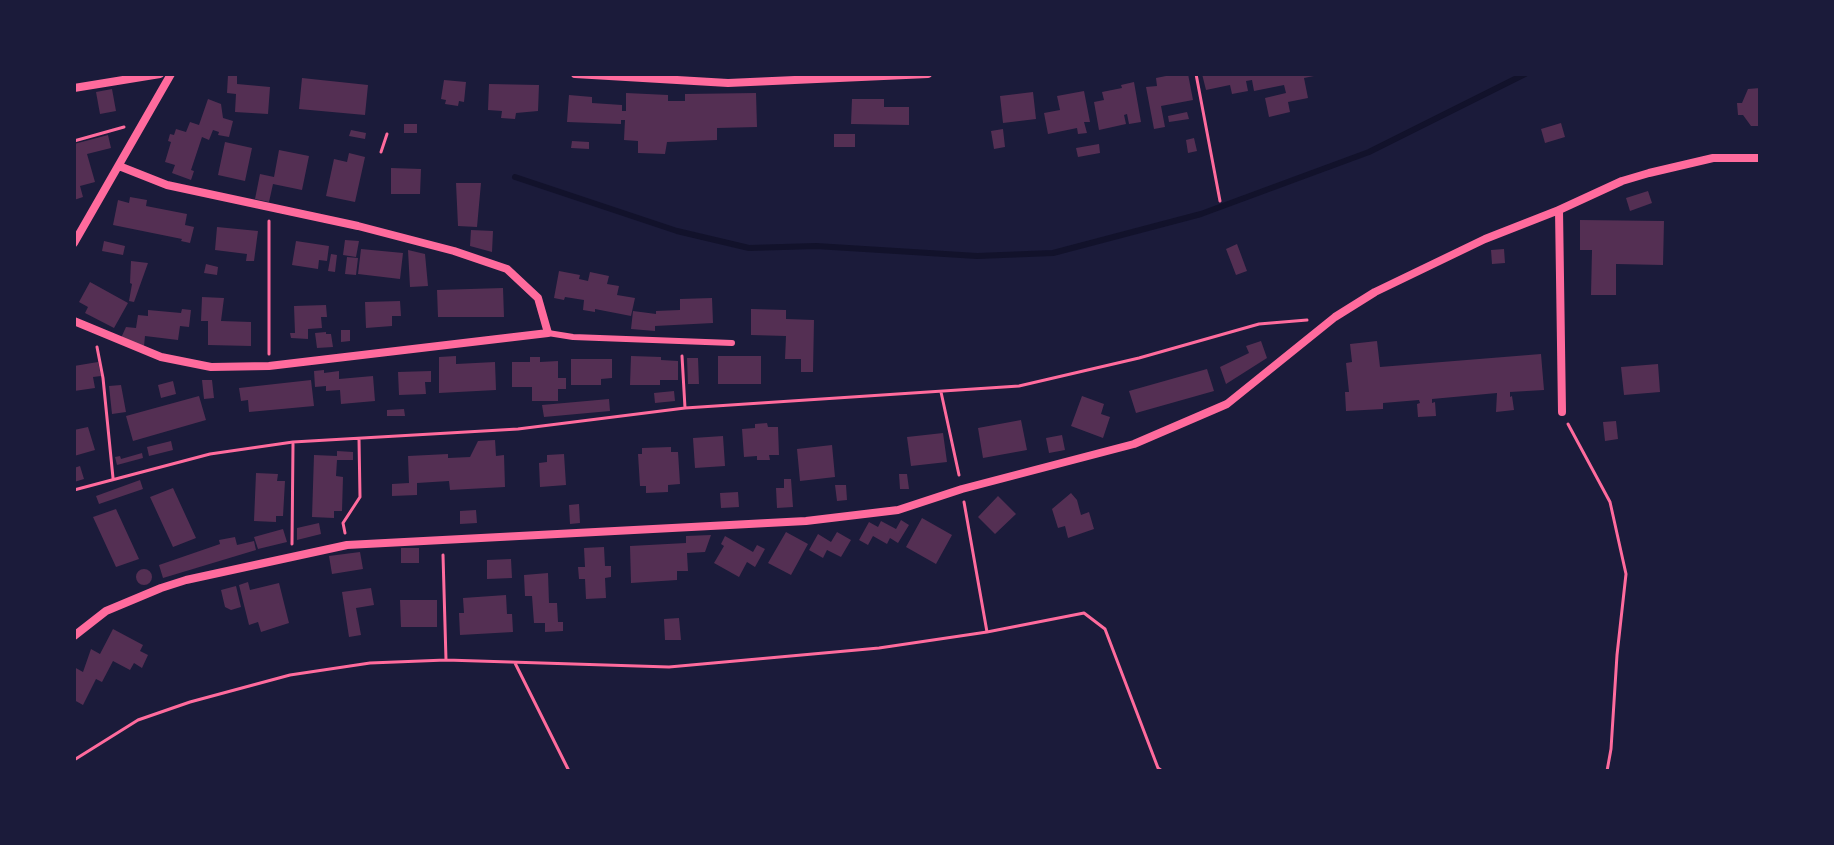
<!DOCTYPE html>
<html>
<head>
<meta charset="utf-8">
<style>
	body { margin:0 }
	#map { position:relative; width:1834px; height:845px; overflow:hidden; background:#1b1b3a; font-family:"Work Sans",sans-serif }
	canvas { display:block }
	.frame { position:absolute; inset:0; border:76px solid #1b1b3a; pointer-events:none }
</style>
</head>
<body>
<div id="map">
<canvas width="1834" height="845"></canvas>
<div class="frame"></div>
</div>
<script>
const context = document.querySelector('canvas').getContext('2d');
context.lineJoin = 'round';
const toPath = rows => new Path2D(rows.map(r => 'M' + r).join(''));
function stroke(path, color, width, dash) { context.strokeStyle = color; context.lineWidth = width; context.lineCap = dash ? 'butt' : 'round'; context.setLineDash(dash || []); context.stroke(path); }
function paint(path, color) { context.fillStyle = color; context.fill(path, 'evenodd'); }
const stream = toPath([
	[515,177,677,231,749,248,816,246,977,256,1053,253,1201,214,1369,152,1525,74]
]);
const building = toPath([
	[1176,74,1188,74,1193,100,1161,106,1165,127,1154,129,1146,87,1157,86,1156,78],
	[1202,74,1319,74,1319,75,1304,78,1308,98,1288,102,1290,112,1269,117,1265,98,1286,93,1284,85,1254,91,1252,80,1246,81,1248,91,1232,94,1230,85,1206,90],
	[228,75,237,75,237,84,270,87,268,114,235,112,236,94,227,93],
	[302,78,368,85,365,115,299,109],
	[444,80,466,82,464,102,459,101,458,106,445,104,446,100,441,99],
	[1134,82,1141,122,1129,124,1127,114,1124,115,1126,124,1099,130,1094,102,1104,100,1102,92,1122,88,1121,85],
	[489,84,539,85,538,111,516,113,515,119,501,118,502,111,488,110],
	[1760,88,1760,126,1751,126,1743,115,1738,115,1737,103,1742,103,1748,89],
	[112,89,116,111,100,114,96,92],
	[1084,91,1090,122,1084,122,1087,133,1078,134,1077,128,1048,134,1044,113,1060,110,1057,96],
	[1033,92,1036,119,1003,123,1000,96],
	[626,93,668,95,668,101,685,101,685,94,756,93,757,127,717,128,717,140,667,142,665,154,638,153,638,141,624,140,625,120,621,120,621,124,567,122,569,95,592,97,592,103,622,105,622,111,626,111],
	[208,99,221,104,223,118,233,121,229,137,218,135,219,132,213,130,209,140,202,137,191,170,194,171,191,180,172,173,175,165,165,162,171,142,168,141,170,134,174,135,176,129,186,132,190,122,199,125],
	[852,99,884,99,884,107,909,107,909,125,851,124],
	[1187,112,1189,119,1169,122,1168,116],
	[1561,123,1565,137,1545,143,1541,129],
	[404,124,417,124,417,133,404,133],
	[1003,129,1005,147,994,149,991,131],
	[351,130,366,133,365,139,349,136],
	[834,134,855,134,855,147,834,147],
	[108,135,111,148,87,154,95,182,80,186,83,197,74,200,74,144],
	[1194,138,1197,151,1188,153,1186,140],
	[572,141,589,142,589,149,571,148],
	[225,142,252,148,245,181,218,175],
	[1099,144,1100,153,1078,157,1076,148],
	[279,150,309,156,302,190,273,184,269,202,255,199,260,174,274,177],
	[349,153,365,157,355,202,326,196,334,159,347,162],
	[391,168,421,169,420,194,391,194],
	[456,183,481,183,477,227,458,226],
	[1648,191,1652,203,1630,211,1626,198],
	[130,197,147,200,146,206,187,214,185,225,194,227,190,243,181,241,182,239,113,225,118,200,129,203],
	[1580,220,1664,221,1663,265,1616,264,1616,295,1591,295,1592,250,1580,250],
	[217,227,258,231,254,261,246,261,247,254,215,250],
	[471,230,493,231,492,252,470,246],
	[345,240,359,241,356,257,343,255],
	[104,241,125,246,123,255,102,251],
	[296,241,329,246,327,261,319,260,318,269,292,265],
	[1237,244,1247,271,1236,275,1226,249],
	[361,249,403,253,400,279,358,274],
	[1504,249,1505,263,1492,264,1491,250],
	[408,250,425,254,428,286,410,287],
	[331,254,337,255,335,272,328,271],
	[347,257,358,258,356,275,345,274],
	[131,261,148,263,134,302,129,301,132,284,130,283],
	[206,264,218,267,217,275,204,273],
	[559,271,580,275,579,279,588,281,590,272,609,276,607,284,619,286,617,295,635,298,631,316,595,309,595,312,583,310,584,300,565,297,564,300,554,298],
	[90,282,128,303,114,328,85,313,88,307,79,302],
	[503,288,504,317,438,317,437,290],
	[202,297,224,298,221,321,251,322,251,346,208,345,208,321,201,321],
	[712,298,713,323,655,326,655,331,631,329,633,311,656,314,656,311,680,310,680,299],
	[400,301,401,316,392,316,392,326,366,328,365,302],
	[326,305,327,317,321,317,322,328,308,329,308,339,291,338,290,333,295,333,294,306],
	[182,309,191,310,189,327,180,326,178,340,145,336,144,346,121,338,126,327,136,328,138,315,148,316,148,310,181,313],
	[751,309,786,310,786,319,814,320,813,372,801,372,801,359,785,359,786,336,751,335],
	[341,330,350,330,350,341,341,342],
	[326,332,326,334,331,334,333,347,317,348,315,333],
	[1261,341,1267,358,1226,384,1220,367,1249,353,1246,346],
	[1377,341,1380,367,1541,354,1544,390,1510,392,1510,397,1512,396,1514,410,1496,412,1497,393,1432,399,1432,403,1435,402,1436,416,1418,417,1417,404,1420,403,1419,400,1383,403,1383,409,1346,411,1345,392,1349,392,1346,363,1352,362,1350,344],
	[456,356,456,364,495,362,496,390,439,393,439,357],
	[631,356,661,357,661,360,678,361,678,380,660,380,660,385,630,385],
	[718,356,761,356,761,384,718,384],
	[530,357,540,357,540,362,558,361,558,378,566,378,566,389,558,389,558,401,532,401,532,387,512,387,512,362,530,362],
	[687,358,698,358,699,384,688,384],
	[571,359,612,359,612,378,601,379,601,385,571,385],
	[98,362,101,376,93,377,95,388,74,391,74,366],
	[1658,364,1660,392,1624,395,1621,367],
	[1207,369,1214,391,1136,413,1129,391],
	[324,370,324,373,339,371,339,379,373,376,375,401,341,404,340,390,326,391,326,386,315,387,314,371],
	[431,371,431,382,425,382,426,394,399,395,398,372],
	[202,380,212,380,214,398,204,399],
	[311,380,314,406,249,412,248,400,241,401,239,388],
	[173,381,176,394,161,398,158,385],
	[121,385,126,412,112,414,109,386],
	[674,391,675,401,655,403,654,393],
	[199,396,206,420,133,441,126,416],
	[1082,396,1104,404,1101,414,1110,417,1103,438,1071,426],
	[609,399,610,411,544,417,542,405],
	[404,409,405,416,387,416,387,410],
	[1021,420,1027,450,983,458,978,428],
	[1616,421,1618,439,1605,441,1603,422],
	[767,423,768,427,778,427,779,455,769,455,770,460,757,460,757,456,744,457,742,429,755,428,755,424],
	[88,427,95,450,74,456,74,430],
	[943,433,947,462,911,466,907,437],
	[1062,435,1065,450,1049,453,1046,438],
	[723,436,725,466,695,468,693,438],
	[495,440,496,456,504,455,505,487,450,490,449,481,417,483,417,495,392,496,392,484,409,483,408,456,448,454,448,458,470,457,478,441],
	[171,441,173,450,149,456,147,447],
	[832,445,835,477,800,481,797,449],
	[671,447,671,452,678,452,680,484,668,485,668,492,646,493,646,486,640,486,638,454,642,454,642,448],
	[337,451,353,452,353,460,337,460,336,476,343,477,342,511,334,511,334,518,312,517,314,455,337,456],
	[142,453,143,458,117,465,115,457,120,456,121,459],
	[564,454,566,485,540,487,539,463,547,462,547,455],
	[80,466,84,479,74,482,74,468],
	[256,473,278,474,277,481,285,481,283,516,276,516,276,522,254,521],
	[899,474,907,474,909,489,900,489],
	[784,479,791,479,793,507,777,508,776,488,784,488],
	[140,480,143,489,99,504,96,496],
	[835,485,846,485,847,500,837,501],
	[173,488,196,538,173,547,150,497],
	[738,492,739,507,721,508,720,493],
	[1071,493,1077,500,1081,515,1089,512,1094,529,1068,538,1065,526,1058,528,1052,509],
	[998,496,1016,514,995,534,978,517],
	[579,504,580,523,570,524,569,505],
	[116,509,139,559,116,567,93,517],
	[476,510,477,523,460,524,460,511],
	[922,518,952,535,936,564,906,547],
	[901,520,909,525,898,543,890,538,887,544,873,536,868,545,859,540,869,522,878,527,881,521,896,529],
	[319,523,321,534,297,540,297,528],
	[283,529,287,542,258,549,254,537],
	[786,532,808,544,791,575,768,563],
	[837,532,851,540,841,557,827,550,823,558,809,550,818,534,831,542],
	[711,535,705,552,687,553,688,571,677,571,677,580,631,583,630,546,686,543,686,536],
	[725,536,753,552,757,545,765,549,755,567,747,562,739,577,714,563,724,546,721,544],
	[235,537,237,545,254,541,256,550,163,578,159,565,220,544,219,540],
	[604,547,605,566,611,566,611,577,605,578,606,598,586,599,585,579,579,579,578,567,585,567,584,548],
	[401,548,419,548,419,563,401,563],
	[360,552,363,569,332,574,329,556],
	[511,559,512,578,487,579,487,560],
	'136 577a8 8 0 1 1 16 0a8 8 0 1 1-16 0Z',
	[548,573,549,603,557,603,558,622,563,622,563,631,545,632,545,623,534,623,532,596,525,596,524,575],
	[248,582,250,590,279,583,289,623,261,632,258,622,249,625,239,585],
	[236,586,241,607,231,610,225,607,221,590],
	[371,588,374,605,356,608,361,635,349,637,342,592],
	[506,595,507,614,512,614,513,632,460,635,459,613,464,613,463,598],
	[400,600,437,600,437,627,401,627],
	[679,618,681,640,665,640,664,619],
	[113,629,143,645,140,651,148,655,142,668,134,663,130,670,113,661,102,682,96,679,83,705,74,700,74,667,83,672,91,649,100,654]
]);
const path = toPath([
	[1196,74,1220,201],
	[74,141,124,127],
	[381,152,387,134],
	[97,347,103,378,113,478],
	[269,354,269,221],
	[682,356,685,408],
	[941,392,959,475],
	[1568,424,1610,502,1626,574,1617,655,1611,749,1607,771],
	[74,490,210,454,293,442,518,429,685,408,1019,386,1139,358,1259,324,1307,320],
	[964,502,987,632],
	[345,533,343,523,360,497,359,439],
	[292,544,293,444],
	[443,555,446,660],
	[515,663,569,771],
	[74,760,138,720,190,702,290,675,370,663,446,660,669,667,879,648,987,632,1084,613,1105,629,1158,768,1162,771]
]);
const service = toPath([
	[548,333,573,337,732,343]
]);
const minor = toPath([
	[575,74,728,83,928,74],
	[74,88,160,74],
	[1559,210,1562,412],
	[74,243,171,74],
	[74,321,161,357,211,367,269,366,548,333,538,298,507,269,454,251,358,226,167,185,119,166],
	[74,636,106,611,161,588,186,580,347,545,806,521,898,510,962,489,1134,444,1227,404,1335,317,1375,292,1485,239,1559,210,1622,181,1649,173,1713,158,1760,158]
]);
stroke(stream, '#12122b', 6);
paint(building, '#542f53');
stroke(path, '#ff6b9d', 3);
stroke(service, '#ff6b9d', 6);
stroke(minor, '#ff6b9d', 8);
</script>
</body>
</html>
